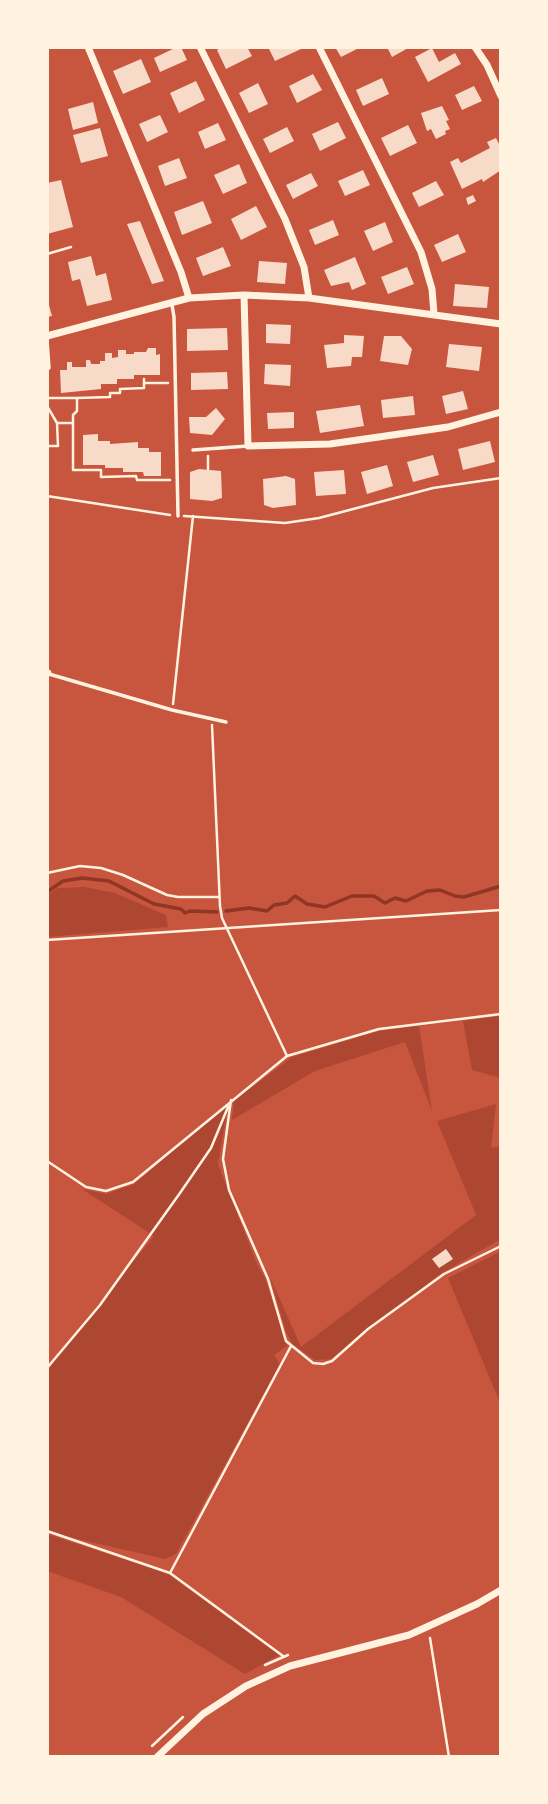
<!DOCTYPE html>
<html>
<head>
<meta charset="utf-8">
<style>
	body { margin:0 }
	#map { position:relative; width:548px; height:1804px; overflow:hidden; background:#c8553d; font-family:Lato,sans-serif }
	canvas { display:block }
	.frame { position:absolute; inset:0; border:49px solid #fff3e0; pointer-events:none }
</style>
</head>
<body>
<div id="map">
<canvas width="548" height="1804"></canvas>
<div class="frame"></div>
</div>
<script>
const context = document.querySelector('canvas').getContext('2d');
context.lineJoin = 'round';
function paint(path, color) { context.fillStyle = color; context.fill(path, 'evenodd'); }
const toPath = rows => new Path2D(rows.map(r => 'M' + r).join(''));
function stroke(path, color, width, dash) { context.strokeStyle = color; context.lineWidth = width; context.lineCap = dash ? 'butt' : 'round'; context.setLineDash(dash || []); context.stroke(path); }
const green = toPath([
	[85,887,115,893,166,915,168,927,47,937,47,895,58,888],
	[501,1016,501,1078,472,1070,463,1021],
	[419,1026,432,1111,405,1042,315,1071,232,1120,234,1101,292,1057,379,1031],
	[496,1104,491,1148,501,1146,501,1239,440,1274,331,1359,315,1360,293,1345,286,1332,270,1277,301,1347,476,1215,437,1121],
	[228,1105,218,1164,257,1264,265,1278,287,1346,274,1355,280,1364,176,1554,165,1559,47,1532,47,1372,63,1348,154,1236,82,1189,106,1194,134,1184],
	[501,1251,501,1405,448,1278],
	[47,1534,168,1574,279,1655,245,1674,121,1597,47,1571]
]);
const stream = toPath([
	[47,892,63,881,82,878,109,881,154,904,181,909,185,913,190,911,217,912],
	[226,911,249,908,267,911,274,905,287,903,295,896,307,904,325,907,352,896,374,896,385,903,395,898,406,901,427,891,440,890,455,896,464,897,501,886]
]);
const building = toPath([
	[177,47,181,47,187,60,160,72,154,58],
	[222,47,247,47,252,56,226,69,217,50],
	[268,47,300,47,301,49,275,61],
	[335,47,361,47,341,57],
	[387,47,410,47,392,57],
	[432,48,439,62,455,53,461,64,428,82,415,57],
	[141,59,151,82,123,94,113,71],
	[313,74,322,90,297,103,289,86],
	[382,78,389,94,363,106,356,90],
	[196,81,205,100,179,113,170,93],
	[258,83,268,104,249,113,239,93],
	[474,86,482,101,462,110,455,95],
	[93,102,98,123,73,130,68,109],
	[442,106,449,120,446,121,450,129,445,131,446,134,436,139,431,129,427,131,421,113],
	[160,115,168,132,147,142,139,124],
	[338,122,346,138,320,151,312,134],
	[218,123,226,140,205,149,198,132],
	[408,125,417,143,390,156,381,138],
	[287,127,294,141,270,153,263,139],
	[100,128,108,156,81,163,73,135],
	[496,138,499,144,501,143,501,170,483,182,482,179,462,189,450,162,458,158,461,163,490,148,487,142],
	[179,158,187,178,165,186,158,166],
	[239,164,247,183,223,194,214,175],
	[363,170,370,185,345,196,338,181],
	[311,173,318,186,293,199,286,185],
	[61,180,73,227,47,234,47,183],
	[436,181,444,195,419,207,412,193],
	[473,195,476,201,468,205,466,198],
	[203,201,212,223,182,235,174,212],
	[256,206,267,227,241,240,231,219],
	[333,220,339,235,315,245,309,230],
	[140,221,164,281,152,284,127,224],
	[385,222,393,242,373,251,364,231],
	[458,234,466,252,442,262,434,245],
	[223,247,231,266,203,276,196,258],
	[91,256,96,276,106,273,112,300,87,306,80,279,72,281,68,262],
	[355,257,366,284,352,290,349,282,331,286,324,270],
	[259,261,287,263,285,284,257,282],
	[407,267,414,284,388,294,381,277],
	[455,284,489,287,487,308,453,306],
	[47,298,52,316,47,317],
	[266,324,291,325,290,344,266,343],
	[227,328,228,350,187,351,187,329],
	[344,335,364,336,362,357,352,357,351,366,327,368,324,345,344,343],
	[384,336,401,336,412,349,408,365,380,361],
	[449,344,482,347,479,371,446,367],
	[148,348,156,348,156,355,160,354,160,375,134,375,134,379,117,379,117,384,101,384,101,389,61,393,60,370,67,370,67,362,72,362,72,367,86,367,86,360,90,360,91,364,100,364,100,361,105,361,105,353,112,353,112,358,118,357,118,350,126,350,126,354,134,354,134,352,146,352],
	[265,364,291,365,290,386,264,384],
	[227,372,228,389,191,390,191,373],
	[463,391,468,409,446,414,442,396],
	[413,396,415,415,383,418,381,400],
	[360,405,364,426,320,433,316,411],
	[216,408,225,419,212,435,190,433,189,417,206,417],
	[294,412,294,428,268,429,267,413],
	[98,434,98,441,110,441,110,444,138,442,138,448,149,448,149,452,161,452,161,476,144,476,143,472,123,472,123,468,105,468,105,465,83,465,83,435],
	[490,441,495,462,463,470,458,449],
	[433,455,439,475,413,482,407,462],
	[387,465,393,486,367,494,361,472],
	[199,469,221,471,222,498,212,501,190,499,190,472],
	[344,470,346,494,316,496,314,472],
	[286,476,295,479,296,505,273,508,264,505,263,479],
	[446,1249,453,1259,439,1268,432,1259]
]);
const path = toPath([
	[47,254,71,247],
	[144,379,144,388,120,389,120,393,110,393,110,397,77,398,77,411,73,415,73,470,101,470,101,477,136,476,137,480,170,480],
	[144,383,168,383],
	[47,398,77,398],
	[47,406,57,423],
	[47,446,58,446,57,423,73,423],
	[208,456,208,469],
	[47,496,170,515],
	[184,516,285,523,319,518,433,488,501,478],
	[173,704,193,516],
	[47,873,80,866,101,868,123,875,167,895,178,897,219,897],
	[47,940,501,910],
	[287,1056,379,1029,501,1014],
	[231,1100,223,1159,229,1190,268,1279,286,1341,313,1363,323,1364,332,1361,368,1329,444,1274,501,1246],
	[47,1161,86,1187,106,1191,133,1182,287,1056,222,918,220,906,212,725],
	[47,1368,100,1305,180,1193,211,1148,228,1107],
	[47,1531,170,1573,283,1656],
	[170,1573,291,1346],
	[430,1638,449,1757],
	[265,1665,288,1655],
	[152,1746,183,1717]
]);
const service = toPath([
	[172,305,174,317,178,516],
	[47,340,49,368],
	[193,450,248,446],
	[49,674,172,710,226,722]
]);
const minor = toPath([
	[88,47,181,272,189,298],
	[200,47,285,219,304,267,309,298],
	[319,47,421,252,432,289,434,314],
	[475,47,487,65,501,96],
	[244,295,248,446,330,444,448,427,501,412],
	[47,336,189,298,244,295,309,298,501,324],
	[47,673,48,673],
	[157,1757,203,1714,246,1686,290,1666,409,1635,477,1604,501,1590]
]);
paint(green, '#ae4732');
stroke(stream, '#8f3625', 3.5);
paint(building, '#f7dbc8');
stroke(path, '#fff3e0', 2.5);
stroke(service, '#fff3e0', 3.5);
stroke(minor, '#fff3e0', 7);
</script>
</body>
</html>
